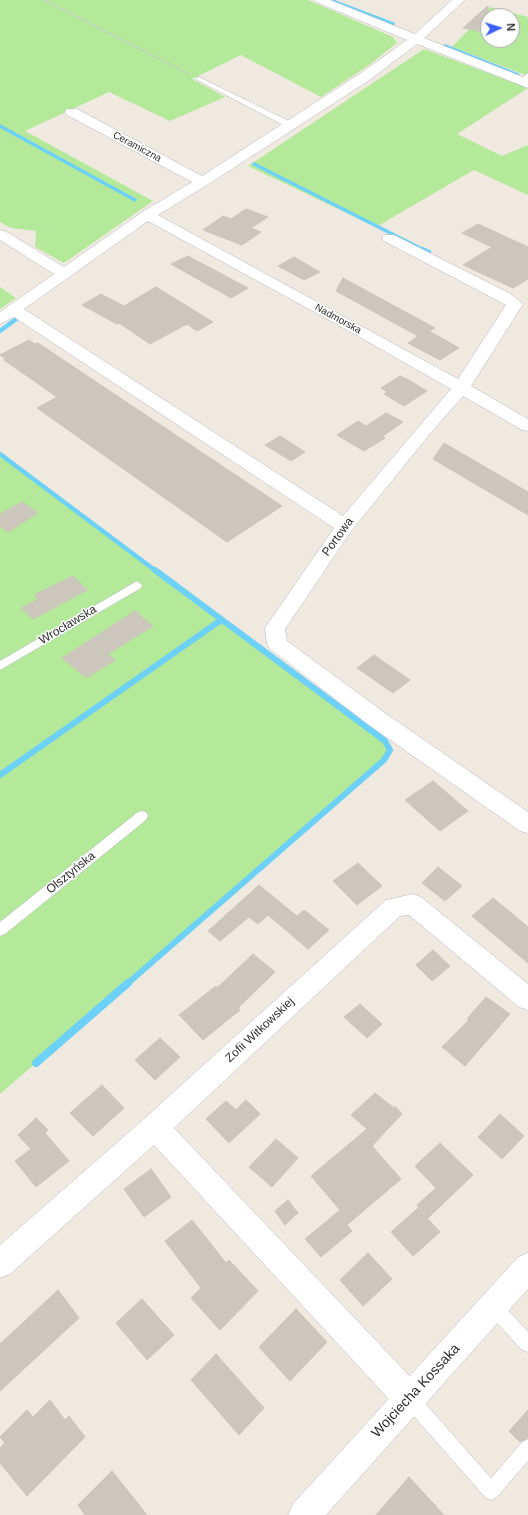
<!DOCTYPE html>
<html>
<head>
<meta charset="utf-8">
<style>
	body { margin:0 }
	#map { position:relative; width:528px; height:1515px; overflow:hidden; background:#efe9df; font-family:Helvetica,sans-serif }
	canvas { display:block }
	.north { position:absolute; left:480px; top:8px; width:40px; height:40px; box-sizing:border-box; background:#fff; border:1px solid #ababab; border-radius:50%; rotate:86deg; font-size:11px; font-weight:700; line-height:16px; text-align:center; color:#2d2d2d }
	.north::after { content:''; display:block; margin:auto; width:14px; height:18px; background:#3d60ff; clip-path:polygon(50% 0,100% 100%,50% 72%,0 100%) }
</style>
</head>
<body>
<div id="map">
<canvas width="528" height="1515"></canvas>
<div class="north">N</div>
</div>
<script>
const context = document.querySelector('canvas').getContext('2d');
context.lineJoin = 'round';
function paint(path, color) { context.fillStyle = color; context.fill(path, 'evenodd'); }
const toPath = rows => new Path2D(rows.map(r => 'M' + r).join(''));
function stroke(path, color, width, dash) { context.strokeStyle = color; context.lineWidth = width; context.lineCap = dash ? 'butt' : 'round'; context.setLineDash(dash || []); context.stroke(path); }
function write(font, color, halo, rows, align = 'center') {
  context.font = font + ' Helvetica,sans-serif'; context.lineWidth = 3; context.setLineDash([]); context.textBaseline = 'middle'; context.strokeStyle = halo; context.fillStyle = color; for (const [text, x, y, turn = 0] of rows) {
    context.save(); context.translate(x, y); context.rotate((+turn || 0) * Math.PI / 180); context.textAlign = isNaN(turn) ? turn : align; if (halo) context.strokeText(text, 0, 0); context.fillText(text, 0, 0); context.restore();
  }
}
const green = toPath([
	[0,0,308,0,393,37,397,43,369,65,321,97,241,55,192,79,225,97,170,121,109,92,25,131,153,201,64,263,35,247,36,231,11,228,0,222],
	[490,7,528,17,528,76,452,47],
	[488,16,512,16,512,40,488,40],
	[424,49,528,88,457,134,502,156,528,145,528,195,474,170,376,227,248,166],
	[0,287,16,298,0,309],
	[0,454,385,741,390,750,384,760,0,1094]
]);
const streamFar3 = toPath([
	[330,0,393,24],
	[445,46,518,75],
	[0,126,135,200],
	[254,164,424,250]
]);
const streamFar2 = toPath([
	[422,249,429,252],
	[0,331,19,317],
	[0,454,156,571]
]);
const streamFar1 = toPath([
	[0,775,221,620],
	[127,984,384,760,390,750,385,741,155,570]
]);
const stream = toPath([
	[36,1063,128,983]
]);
const building = toPath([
	[488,6,488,33,463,28,475,17,488,6],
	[246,209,268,217,251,228,261,232,242,245,203,230,223,216,231,219,246,209],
	[478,224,528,247,528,279,513,288,463,265,492,247,462,233,478,224],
	[188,256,248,288,231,298,171,264,188,256],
	[294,257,320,272,304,280,278,266,294,257],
	[343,278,435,328,429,331,459,348,440,360,408,343,418,336,336,291,343,278],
	[156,287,213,322,197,331,187,324,150,344,119,323,117,324,82,305,101,294,124,306,156,287],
	[29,340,35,344,38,343,282,506,227,542,37,408,57,397,4,360,6,359,0,355,29,340],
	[400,376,407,379,427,391,404,406,384,394,387,392,381,388,400,376],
	[386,413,403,422,383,436,385,438,364,451,337,435,358,421,366,426,386,413],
	[280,436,305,452,291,461,265,445,280,436],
	[444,443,528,492,528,515,433,459,444,443],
	[22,502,38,513,8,532,0,526,0,514,22,502],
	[73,576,87,590,33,619,21,608,38,599,34,595,73,576],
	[135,611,153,626,108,654,115,660,86,678,62,658,135,611],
	[374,655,410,680,393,693,357,668,374,655],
	[433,781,468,811,440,831,405,800,433,781],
	[358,863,382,886,357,905,333,881,358,863],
	[438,867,462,886,445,901,422,883,438,867],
	[259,885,297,916,304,910,329,930,308,949,268,915,258,924,249,917,220,941,208,931,259,885],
	[493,898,528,927,528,963,472,916,493,898],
	[433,950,450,966,432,981,416,965,433,950],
	[253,954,275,972,238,1008,240,1010,203,1040,179,1015,216,986,217,988,253,954],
	[486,997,510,1014,465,1066,442,1047,469,1020,467,1019,486,997],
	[360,1004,382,1024,367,1038,344,1017,360,1004],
	[160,1038,180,1057,155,1080,135,1060,160,1038],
	[102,1085,124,1108,93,1136,70,1113,102,1085],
	[375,1093,394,1108,395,1106,402,1114,372,1146,401,1179,347,1225,352,1231,321,1257,305,1239,340,1210,311,1176,367,1129,351,1115,375,1093],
	[246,1100,260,1114,229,1143,206,1119,226,1101,236,1110,246,1100],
	[500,1114,524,1136,502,1159,478,1137,500,1114],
	[36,1118,48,1130,45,1133,69,1161,36,1187,15,1161,31,1149,18,1135,36,1118],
	[276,1139,298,1158,272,1187,249,1167,276,1139],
	[440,1143,473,1175,428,1218,417,1205,436,1188,415,1166,440,1143],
	[151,1169,171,1197,144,1217,124,1189,151,1169],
	[288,1200,298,1213,285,1225,275,1211,288,1200],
	[418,1208,440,1232,413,1256,391,1232,418,1208],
	[192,1220,226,1263,229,1260,258,1291,220,1330,191,1298,201,1288,165,1241,192,1220],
	[368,1253,392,1279,363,1306,340,1280,368,1253],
	[58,1290,79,1318,0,1391,0,1344,58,1290],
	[142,1299,174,1335,147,1360,116,1323,142,1299],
	[296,1309,327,1342,290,1381,259,1347,296,1309],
	[216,1354,264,1408,239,1435,191,1380,216,1354],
	[50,1400,65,1420,69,1416,85,1437,27,1496,0,1463,0,1448,5,1443,0,1437,27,1410,33,1417,50,1400],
	[528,1410,528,1438,520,1442,509,1431,528,1410],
	[112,1471,136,1501,147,1515,85,1515,78,1505,112,1471],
	[409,1477,444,1515,376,1515,409,1477]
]);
const path = toPath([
	[44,0,189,74]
]);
const lane = toPath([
	[528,73,528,79,523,82,519,82,519,80,528,73],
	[199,77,293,123,294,125,287,127,197,80,196,79,199,77],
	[137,581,142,585,141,588,0,670,0,661,137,581],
	[142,811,146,812,148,816,146,820,5,934,0,936,0,922,138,812,142,811],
	[494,1299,500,1301,528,1332,528,1352,522,1350,488,1313,486,1307,488,1301,494,1299],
	[410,1391,416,1393,491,1478,522,1442,528,1439,528,1461,497,1497,491,1500,485,1497,404,1405,402,1399,404,1393,410,1391]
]);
const street = toPath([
	[314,0,330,0,415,34,452,0,465,0,424,38,528,79,528,88,417,44,368,81,207,185,158,215,458,379,506,305,384,241,382,238,384,235,394,235,509,293,523,304,471,386,528,419,528,431,522,430,463,396,433,430,352,530,285,629,287,641,385,713,528,812,528,833,520,831,369,725,270,649,267,644,265,628,334,528,14,317,0,324,0,312,54,274,0,240,0,230,5,231,64,267,142,212,192,182,67,115,65,112,67,109,77,109,202,176,358,75,407,40,316,2,314,0],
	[148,221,349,331,451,389,343,516,24,309,148,221],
	[413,894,421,897,528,984,528,1010,519,1007,409,915,400,916,174,1128,421,1388,425,1399,421,1410,410,1414,399,1410,154,1145,10,1274,0,1278,0,1245,145,1118,386,900,413,894]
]);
const secondary = toPath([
	[528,1253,528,1289,326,1515,288,1515,293,1504,518,1257,528,1253]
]);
const farStreetnames = [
	["Ceramiczna",137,147,28],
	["Nadmorska",338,319,29]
];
const streetNames = [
	["Portowa",338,537,-54],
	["Wrocławska",68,625,-31],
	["Olsztyńska",71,873,-39],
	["Zofii Witkowskiej",260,1030,-43]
];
const nearStreetnames = [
	["Wojciecha Kossaka",416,1391,-47]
];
paint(green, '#b4e999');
stroke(streamFar3, '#6dd1f7', 3.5);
stroke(streamFar2, '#6dd1f7', 4.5);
stroke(streamFar1, '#6dd1f7', 6);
stroke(stream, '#6dd1f7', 8);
paint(building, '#cbc7bd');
stroke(building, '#cbc5b8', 1);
stroke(lane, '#b3b6c1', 1);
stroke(street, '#b3b6c1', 1);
stroke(secondary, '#b3b6c1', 1);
stroke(path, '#c8c8c8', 1.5, [2, 1]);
paint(lane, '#fff');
paint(street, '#fff');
paint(secondary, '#fff');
write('10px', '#2d2d2d', '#fff', farStreetnames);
write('12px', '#2d2d2d', '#fff', streetNames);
write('14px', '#2d2d2d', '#fff', nearStreetnames);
</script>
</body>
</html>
